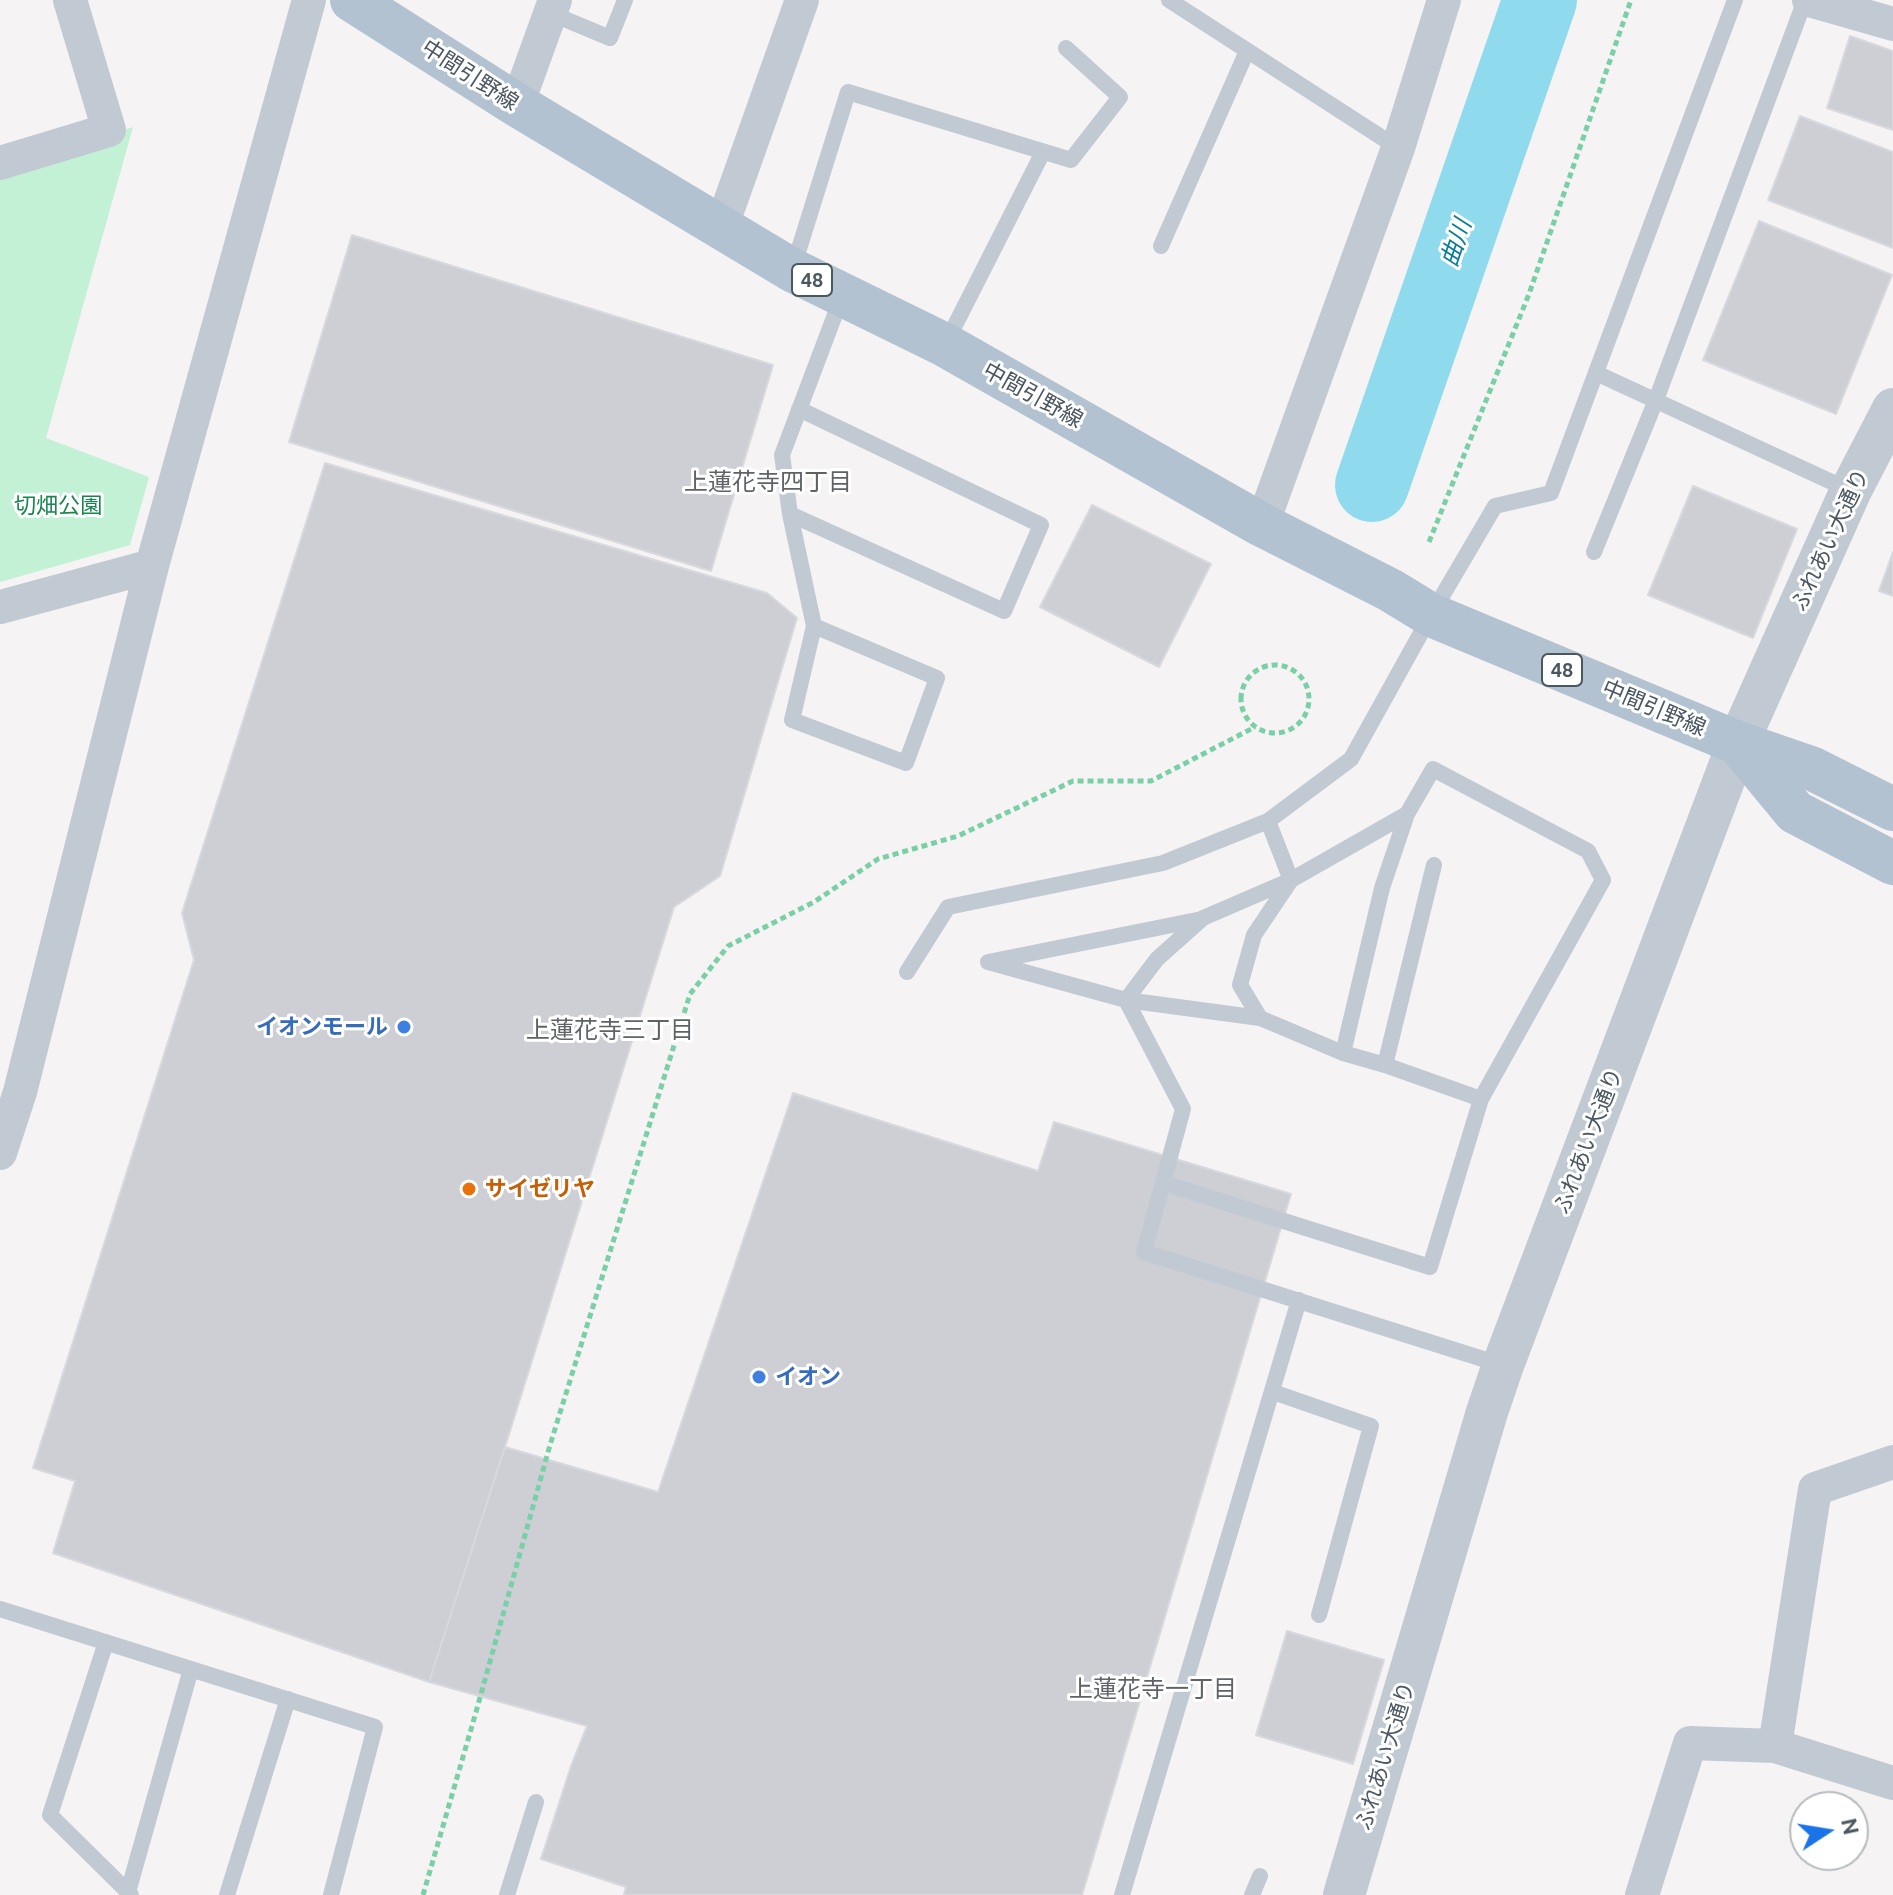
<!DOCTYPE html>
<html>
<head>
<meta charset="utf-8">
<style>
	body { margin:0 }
	#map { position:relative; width:1893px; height:1895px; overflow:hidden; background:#f5f3f3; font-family:Ubuntu,sans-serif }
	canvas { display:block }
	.north { position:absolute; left:1789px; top:1791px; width:80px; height:80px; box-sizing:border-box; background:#fff; border:2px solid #b7bbc0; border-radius:50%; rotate:78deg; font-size:22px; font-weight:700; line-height:32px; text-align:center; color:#4a5661 }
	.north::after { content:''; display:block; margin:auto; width:28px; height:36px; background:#1a73e8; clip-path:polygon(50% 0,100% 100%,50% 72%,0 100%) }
</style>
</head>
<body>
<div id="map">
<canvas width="1893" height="1895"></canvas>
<div class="north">N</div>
</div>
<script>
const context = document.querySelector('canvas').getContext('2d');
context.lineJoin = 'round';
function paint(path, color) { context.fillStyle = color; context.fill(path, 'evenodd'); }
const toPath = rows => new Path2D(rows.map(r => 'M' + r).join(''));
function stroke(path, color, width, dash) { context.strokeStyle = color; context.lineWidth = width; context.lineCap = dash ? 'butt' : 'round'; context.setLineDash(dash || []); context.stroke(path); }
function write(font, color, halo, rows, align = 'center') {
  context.font = font + ' Ubuntu,"Noto Sans JP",sans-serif'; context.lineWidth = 6; context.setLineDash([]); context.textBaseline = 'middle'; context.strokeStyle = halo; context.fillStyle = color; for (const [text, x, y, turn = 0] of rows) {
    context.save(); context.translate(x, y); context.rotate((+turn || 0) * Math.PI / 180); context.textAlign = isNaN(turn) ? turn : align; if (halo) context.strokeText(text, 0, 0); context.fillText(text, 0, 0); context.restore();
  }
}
const green = toPath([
	[133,127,46,438,149,477,130,545,0,582,0,171]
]);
const river = toPath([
	[1372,485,1540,0]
]);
const building = toPath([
	[1850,36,1893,51,1893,130,1827,108,1850,36],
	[1800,116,1893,152,1893,248,1768,200,1800,116],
	[1759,221,1892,275,1836,414,1703,360,1759,221],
	[352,235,773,365,711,571,289,442,352,235],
	[325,463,767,593,797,618,720,876,674,907,505,1447,429,1682,53,1553,75,1481,33,1468,194,960,182,913,325,463],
	[1693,486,1797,529,1753,638,1648,595,1693,486],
	[1092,505,1211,564,1159,667,1040,607,1092,505],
	[1893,552,1893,596,1879,591,1893,552],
	[793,1093,1038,1171,1054,1122,1291,1194,1082,1895,624,1895,626,1887,541,1859,571,1766,587,1726,429,1682,505,1447,658,1492,793,1093],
	[1287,1631,1384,1660,1353,1764,1256,1735,1287,1631]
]);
const path = toPath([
	[1429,542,1529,294,1631,0],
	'1241 699a34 34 0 1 1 68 0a34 34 0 1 1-68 0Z',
	[423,1895,476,1712,550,1445,690,994,728,946,814,902,878,859,958,836,1073,781,1151,781,1255,727]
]);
const service = toPath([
	[1169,0,1398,148],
	[550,13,610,38,625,0],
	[1161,246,1247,51],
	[793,268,848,92,1071,160,1120,97,1066,48],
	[946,343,1043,152],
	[1596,373,1849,490],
	[790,514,1004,611,1041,525,799,409],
	[1594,552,1656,400,1805,0],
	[814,626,792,720,906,763,937,678,814,626,790,514,782,455,842,296],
	[1268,821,1291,880,1203,918,1157,959,1126,1000,1183,1109,1144,1252,1502,1365],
	[1202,919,988,962,1126,1000,1260,1018,1343,1053,1385,1065,1481,1099],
	[907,972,948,907,1163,863,1268,821,1351,759,1431,615,1495,506,1551,493,1735,0],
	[1343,1053,1382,888,1407,814],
	[1385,1065,1434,865],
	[1163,1183,1430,1267,1481,1099,1603,880,1588,851,1433,769,1407,814,1291,880,1254,935,1240,985,1260,1018],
	[1273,1392,1371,1426,1319,1615],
	[0,1609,375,1727,331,1895],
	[106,1642,50,1815,131,1895],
	[128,1892,191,1669],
	[227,1895,288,1699],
	[507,1895,536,1802],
	[1122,1895,1299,1300],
	[1252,1895,1260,1876]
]);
const minor = toPath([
	[1809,0,1893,24],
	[517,105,555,0],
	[0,163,109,130,70,0],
	[721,228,802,0],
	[1262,525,1398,148,1444,0],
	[0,607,152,566],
	[0,1153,20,1092,152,566,309,0],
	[1775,1746,1815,1489,1893,1462],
	[1642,1895,1690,1743,1775,1746,1893,1783]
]);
const tertiary = toPath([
	[1344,1895,1487,1412,1503,1365,1738,743,1851,490,1893,409]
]);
const primary = toPath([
	[352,0,517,105,792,270,945,345,1262,525,1390,590,1431,615,1738,743,1811,768,1893,809],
	[1738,743,1795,812,1893,863]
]);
const markers = [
	[404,1027,8,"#3f7fe0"],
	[469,1189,8,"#e8710a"],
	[759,1377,8,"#3f7fe0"]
];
const shields = [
	[812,280,40],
	[1562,670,40]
];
const shieldNames = [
	["48",812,280],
	["48",1562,670]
];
const streetNames = [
	["中間引野線",470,75,33],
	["中間引野線",1033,395,29],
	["ふれあい大通り",1830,540,-65],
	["中間引野線",1654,708,23],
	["ふれあい大通り",1588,1141,-69],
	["ふれあい大通り",1385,1756,-73]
];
const parkNames = [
	["切畑公園",58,506]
];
const shopNames = [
	["イオンモール",388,1027],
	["イオン",775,1377,"left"]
];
const foodNames = [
	["サイゼリヤ",485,1189]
];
const waterNames = [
	["曲川",1456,243,-71]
];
const neighbourhoodNames = [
	["上蓮花寺四丁目",768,482],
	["上蓮花寺三丁目",610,1030],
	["上蓮花寺一丁目",1153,1689]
];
paint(green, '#c3f1d5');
stroke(river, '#90daee', 74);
paint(building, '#cdcfd5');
stroke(building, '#d7d9de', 2);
stroke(path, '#7ad0a6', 5, [6, 4]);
stroke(service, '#c1cad2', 16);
stroke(minor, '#c1cad2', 34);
stroke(tertiary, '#c1cad2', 42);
stroke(primary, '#b3c2d1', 44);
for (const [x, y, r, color] of markers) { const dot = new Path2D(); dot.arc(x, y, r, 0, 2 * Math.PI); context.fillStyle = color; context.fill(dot); stroke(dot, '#fff', 3); }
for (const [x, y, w] of shields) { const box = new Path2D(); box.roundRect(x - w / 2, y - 16, w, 32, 6); context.fillStyle = '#fff'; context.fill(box); stroke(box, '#4a5661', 2); }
write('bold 20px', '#4a5661', null, shieldNames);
write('22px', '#4a5661', '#fff', streetNames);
write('22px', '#17864f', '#fff', parkNames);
write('bold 22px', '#366cbe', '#fff', shopNames, 'right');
write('bold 22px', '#c56008', '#fff', foodNames, 'left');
write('italic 24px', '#0c7c9b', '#fff', waterNames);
write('24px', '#5f6368', '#fff', neighbourhoodNames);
</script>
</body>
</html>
